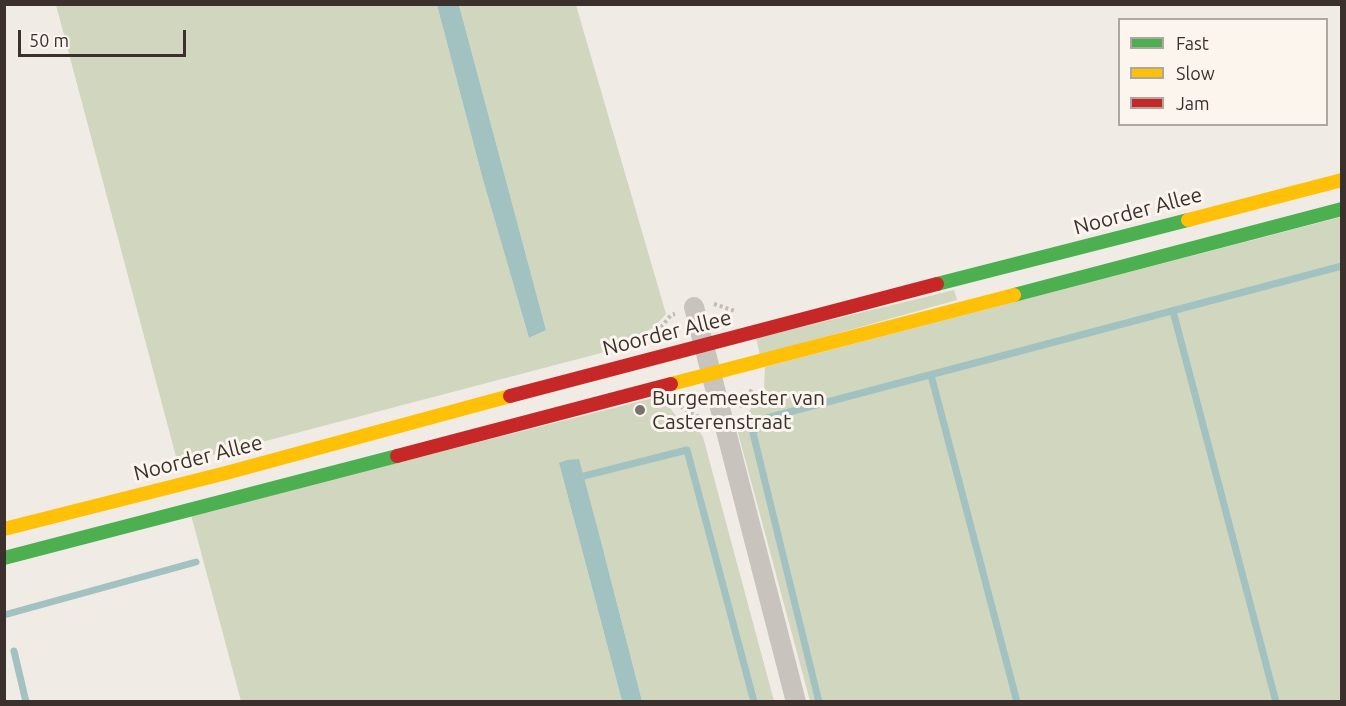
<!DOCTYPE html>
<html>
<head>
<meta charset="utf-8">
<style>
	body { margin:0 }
	#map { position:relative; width:1346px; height:706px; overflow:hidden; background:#f0ebe5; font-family:Ubuntu,sans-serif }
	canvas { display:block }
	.frame { position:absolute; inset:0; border:6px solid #3b302b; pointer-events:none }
	.legend { position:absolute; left:1118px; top:18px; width:210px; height:108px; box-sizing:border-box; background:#fbf5ee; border:2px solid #aea6a0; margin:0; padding:8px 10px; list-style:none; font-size:18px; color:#3b302b }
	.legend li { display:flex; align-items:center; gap:12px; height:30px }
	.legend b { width:30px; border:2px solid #aea6a0 }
	.scale { position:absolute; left:18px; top:30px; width:168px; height:27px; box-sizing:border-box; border:3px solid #3b302b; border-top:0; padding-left:8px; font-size:18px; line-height:21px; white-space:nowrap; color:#3b302b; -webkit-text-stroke:4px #fbf5ee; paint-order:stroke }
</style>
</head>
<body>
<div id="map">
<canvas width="1346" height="706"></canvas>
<div class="frame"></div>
<ul class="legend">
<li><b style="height:8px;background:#4caf50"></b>Fast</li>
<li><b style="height:8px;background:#ffc107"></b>Slow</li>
<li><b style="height:8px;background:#c62828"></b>Jam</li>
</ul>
<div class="scale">50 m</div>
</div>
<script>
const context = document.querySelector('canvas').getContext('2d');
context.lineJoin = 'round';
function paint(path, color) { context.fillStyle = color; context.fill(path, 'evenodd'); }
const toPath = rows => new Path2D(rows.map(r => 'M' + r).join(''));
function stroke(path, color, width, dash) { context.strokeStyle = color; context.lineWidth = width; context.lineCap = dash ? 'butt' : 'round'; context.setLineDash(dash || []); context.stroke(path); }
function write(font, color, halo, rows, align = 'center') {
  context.font = font + ' Ubuntu,sans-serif'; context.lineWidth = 6; context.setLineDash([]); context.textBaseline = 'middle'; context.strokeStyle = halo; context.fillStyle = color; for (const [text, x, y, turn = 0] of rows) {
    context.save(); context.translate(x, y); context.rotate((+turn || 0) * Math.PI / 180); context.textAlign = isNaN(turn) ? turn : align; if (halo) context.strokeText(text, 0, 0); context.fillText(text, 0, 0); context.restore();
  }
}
const green = toPath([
	[56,5,437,5,483,180,529,338,546,330,459,5,576,5,666,314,653,328,601,353,178,464],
	[1341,217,1341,701,810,701,737,429,764,389,765,367],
	[954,290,957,300,760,355,756,338],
	[661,396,676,416,695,424,703,437,774,701,642,701,604,553,559,463,622,701,241,701,191,515]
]);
const water = toPath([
	[437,5,459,5,546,330,529,338,483,180],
	[579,459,604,553,642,701,622,701,559,463,567,460]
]);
const stream = toPath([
	[1173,311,1276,702],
	[931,375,1017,702],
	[576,478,687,450,754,702],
	[4,615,196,562],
	[14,651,26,702],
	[819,702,753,433,763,419,1342,266]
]);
const path = toPath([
	[714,304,735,311],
	[657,332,671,315,675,314],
	[681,406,684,409,703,419],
	[740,407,753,388]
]);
const street = toPath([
	[694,307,796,702]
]);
const fast = toPath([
	[937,284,1188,220],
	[1014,295,1342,209],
	[4,558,397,456]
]);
const slow = toPath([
	[1188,220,1342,180],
	[671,384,1014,295],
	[4,529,226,473,510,396]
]);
const jam = toPath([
	[510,396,937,284],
	[397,456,671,384]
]);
const markers = [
	[640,410,6,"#7a716c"]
];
const streetNames = [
	["Noorder Allee",1138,211,-15],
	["Noorder Allee",667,333,-14],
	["Noorder Allee",198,458,-14]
];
const poiNames = [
	["Burgemeester van",652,398],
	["Casterenstraat",652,422]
];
paint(green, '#d1d6bf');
paint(water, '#a1c2c1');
stroke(stream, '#a1c2c1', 7);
stroke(path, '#c2bbb6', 4, [3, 3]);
stroke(street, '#c9c3be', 20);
stroke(fast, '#4caf50', 14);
stroke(slow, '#ffc107', 14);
stroke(jam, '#c62828', 14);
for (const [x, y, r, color] of markers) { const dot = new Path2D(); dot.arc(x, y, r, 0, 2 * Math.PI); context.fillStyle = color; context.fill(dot); stroke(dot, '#fbf5ee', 2); }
write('21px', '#3b302b', '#fbf5ee', streetNames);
write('21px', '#3b302b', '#fbf5ee', poiNames, 'left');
</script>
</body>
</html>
